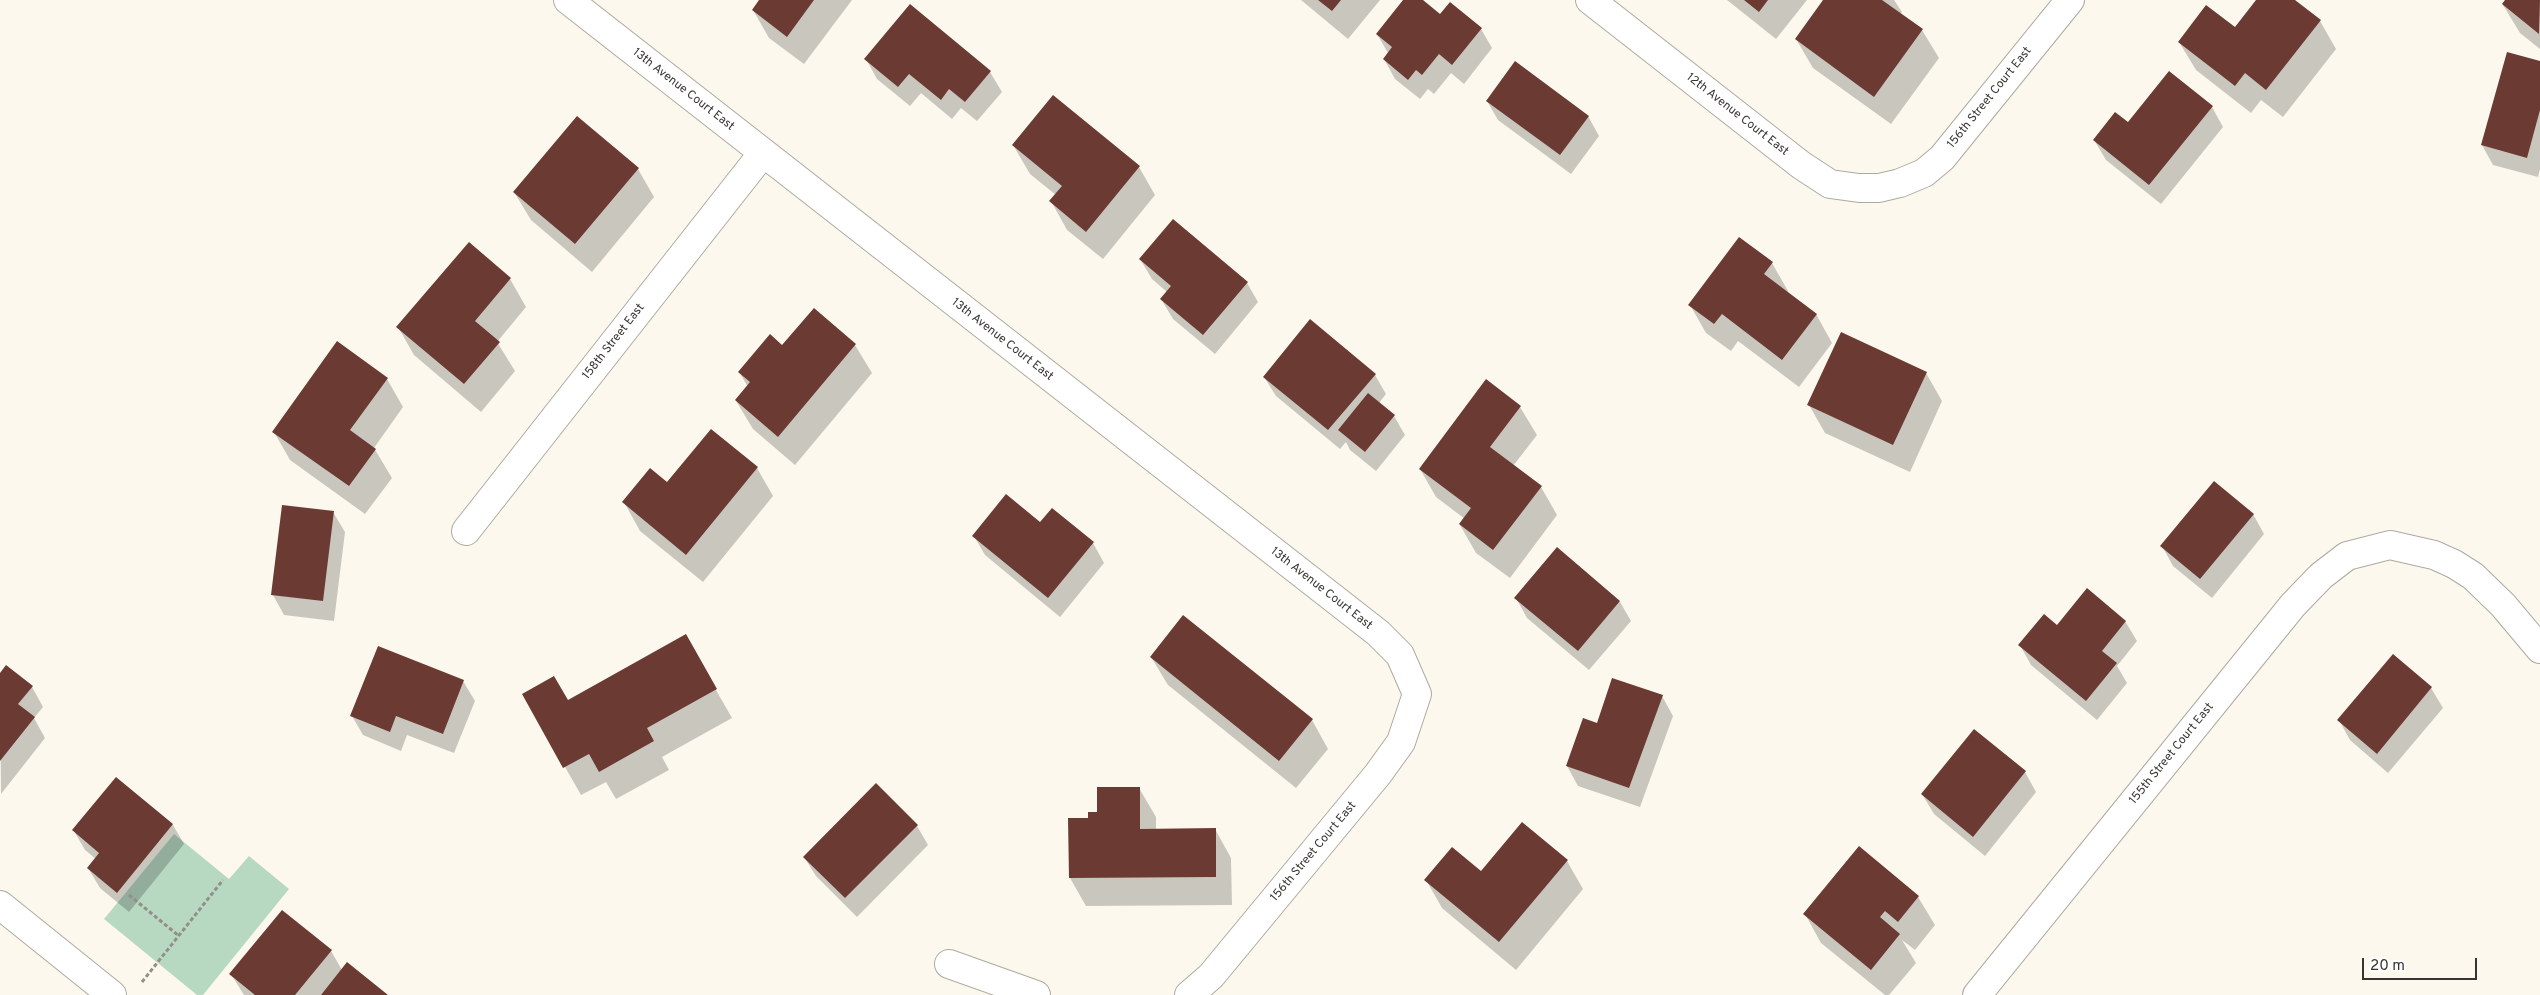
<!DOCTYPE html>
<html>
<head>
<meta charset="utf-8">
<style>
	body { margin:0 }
	#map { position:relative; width:2540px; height:995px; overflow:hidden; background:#fcf8ed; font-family:Overpass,sans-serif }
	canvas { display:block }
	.scale { position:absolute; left:2362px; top:958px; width:115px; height:22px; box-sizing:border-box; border:2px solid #373531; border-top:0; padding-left:6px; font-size:15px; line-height:18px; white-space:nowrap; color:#373531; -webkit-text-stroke:4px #fff; paint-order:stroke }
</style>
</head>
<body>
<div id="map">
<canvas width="2540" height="995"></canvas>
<div class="scale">20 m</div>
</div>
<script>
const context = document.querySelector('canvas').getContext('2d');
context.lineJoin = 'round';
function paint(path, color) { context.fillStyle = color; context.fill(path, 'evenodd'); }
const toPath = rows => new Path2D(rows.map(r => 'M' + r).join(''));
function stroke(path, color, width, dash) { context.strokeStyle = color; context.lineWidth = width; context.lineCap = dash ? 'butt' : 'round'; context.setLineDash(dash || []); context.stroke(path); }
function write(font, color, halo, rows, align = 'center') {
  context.font = font + ' Overpass,sans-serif'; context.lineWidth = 5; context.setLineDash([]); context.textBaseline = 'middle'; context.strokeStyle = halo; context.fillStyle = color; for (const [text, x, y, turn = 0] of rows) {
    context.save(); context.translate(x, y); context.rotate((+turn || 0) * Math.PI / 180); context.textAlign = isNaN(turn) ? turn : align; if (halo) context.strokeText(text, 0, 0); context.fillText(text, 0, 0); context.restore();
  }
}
const green = toPath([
	[174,834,229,879,249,856,289,889,203,995,197,995,104,919]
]);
const shadow = toPath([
	[760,0,852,0,804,64,769,38,753,10],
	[1301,0,1380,0,1348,39],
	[1405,0,1421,0,1440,16,1481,29,1492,48,1464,84,1451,73,1434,94,1428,89,1420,99,1395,79,1384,59,1388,53,1377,34],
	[1727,0,1807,0,1776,39],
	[1825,0,1894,0,1902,12,1900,14,1922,30,1939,58,1891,124,1813,68,1796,39],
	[2257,0,2293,0,2320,21,2336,49,2283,117,2261,100,2251,113,2196,70,2179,42,2235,29],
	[2507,0,2540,0,2540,49,2520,33,2503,5],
	[910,5,990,72,1002,92,977,121,961,108,952,119,921,93,910,106,877,79,866,59],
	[2540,62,2540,169,2538,177,2493,165,2482,145],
	[1487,101,1588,116,1599,136,1571,174,1498,120],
	[2212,107,2223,127,2161,204,2106,160,2094,140,2128,124],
	[1013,145,1139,167,1155,195,1103,259,1067,230,1051,201,1056,195,1030,174],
	[638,169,654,197,592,272,531,220,514,192],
	[1140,259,1247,283,1258,302,1215,354,1173,319,1161,299,1167,292,1152,279],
	[1772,263,1788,291,1787,293,1816,314,1832,343,1799,387,1738,341,1731,351,1706,333,1690,305],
	[510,279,526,307,497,342,515,371,481,412,414,355,398,327],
	[814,310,855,345,872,373,795,465,753,429,736,401,748,387,739,372,782,347],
	[1926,373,1942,401,1910,472,1825,433,1809,405],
	[1375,375,1386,394,1379,403,1394,416,1405,435,1376,471,1350,450,1346,442,1340,449,1276,396,1264,377],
	[387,379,403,407,374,448,392,478,365,514,290,460,274,432],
	[1520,407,1537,435,1513,466,1541,487,1557,515,1510,578,1476,553,1460,525,1465,519,1436,497,1420,469],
	[757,468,773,496,703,582,640,531,624,502,667,484],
	[333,512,345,532,334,621,284,615,273,595],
	[2253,514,2264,534,2212,598,2173,566,2162,546],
	[1040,524,1093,543,1104,563,1060,617,985,555,974,536],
	[1516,598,1620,602,1631,621,1589,670,1527,618],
	[2125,621,2137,641,2117,666,2127,683,2097,720,2031,665,2020,645,2057,627],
	[685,636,732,718,662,757,669,770,616,799,606,782,581,795,565,767,568,701],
	[378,648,463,681,475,701,454,753,407,735,401,751,363,735,352,716],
	[2393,656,2431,688,2443,708,2388,773,2350,740,2339,720],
	[1151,657,1312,720,1328,749,1296,788,1168,685],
	[0,675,32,687,43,707,34,718,45,738,1,794],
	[1662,696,1673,716,1640,807,1578,786,1567,766],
	[2025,772,2036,792,1985,856,1934,814,1922,794],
	[116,779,173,825,184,844,129,912,100,888,88,868,96,859,85,850,74,831],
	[1139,788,1156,817,1156,830,1215,829,1231,858,1232,905,1086,906,1070,878,1070,819,1089,819],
	[917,826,928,845,857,917,816,876,804,857],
	[1860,848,1918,897,1935,925,1915,950,1902,940,1916,963,1889,995,1885,995,1821,943,1805,914],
	[1567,861,1583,889,1516,970,1442,908,1426,880],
	[331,951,342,970,386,995,244,995,231,974]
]);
const building = toPath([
	[759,0,814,0,787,37,752,10],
	[1318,0,1341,0,1332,11],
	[1403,0,1423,0,1440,14,1450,2,1482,28,1452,65,1439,54,1422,75,1416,70,1408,80,1383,59,1392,47,1376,34],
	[1744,0,1768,0,1759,12],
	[1823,0,1882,0,1923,29,1874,97,1795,39],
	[2256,0,2295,0,2321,20,2266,90,2245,73,2235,86,2178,42,2206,5,2235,27],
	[2505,0,2540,0,2539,34,2502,4],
	[910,4,991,71,965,102,949,89,941,100,909,74,898,87,864,59],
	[2507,52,2540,61,2540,110,2527,158,2481,145],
	[1515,61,1589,116,1560,155,1486,101],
	[2169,71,2213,106,2149,185,2093,140,2115,112,2128,122],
	[1053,95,1140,166,1086,232,1049,201,1062,186,1012,145],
	[577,116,639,168,575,244,513,192],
	[1173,219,1248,282,1203,335,1160,299,1171,286,1139,259],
	[1739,237,1773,262,1764,274,1817,314,1782,360,1722,314,1714,324,1688,305],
	[469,242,511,278,475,321,500,342,464,384,396,327],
	[814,308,856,344,778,437,735,400,750,382,738,372,770,334,782,345],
	[1310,319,1376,374,1328,430,1263,377],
	[1841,332,1927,372,1893,445,1807,405],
	[337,341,388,378,350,430,376,449,349,486,272,432],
	[1486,379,1521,406,1490,447,1542,486,1493,550,1459,524,1471,508,1419,469],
	[1368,393,1395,415,1365,452,1338,430],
	[711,429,758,467,686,555,622,502,650,468,667,482],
	[2214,481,2254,514,2200,579,2160,546],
	[1006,494,1040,522,1052,508,1094,542,1048,598,972,536],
	[282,505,334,511,323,601,271,595],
	[1557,547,1620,601,1578,651,1514,598],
	[2087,588,2126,621,2102,651,2117,663,2086,701,2018,645,2044,614,2057,625],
	[1183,615,1313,719,1279,761,1150,657],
	[686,634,717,689,647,728,654,741,599,772,589,754,563,768,522,694,554,676,568,700],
	[378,646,464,680,443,734,396,716,390,732,350,716],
	[2393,654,2432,687,2377,754,2337,720],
	[6,665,33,686,18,704,35,717,0,761,0,673],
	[1612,678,1663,695,1629,788,1566,766,1583,718,1597,723],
	[1974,729,2026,771,1973,837,1921,794],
	[116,777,173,824,117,893,87,868,99,853,72,830],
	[876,783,918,825,845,898,803,857],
	[1097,787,1140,787,1140,829,1216,828,1216,877,1069,878,1068,818,1088,818,1088,812,1097,812],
	[1522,822,1568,860,1499,942,1424,880,1452,847,1481,871],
	[1859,846,1919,896,1898,922,1885,911,1880,917,1900,934,1871,970,1803,914],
	[282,910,332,950,295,995,255,995,229,974],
	[347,962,388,995,321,995]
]);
const path = toPath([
	[129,895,179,936],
	[142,982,223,880]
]);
const minor = toPath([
	[568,0,1378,633,1400,655,1417,694,1401,742,1378,774,1211,976,1189,995],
	[1590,0,1801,165,1830,184,1859,188,1879,188,1900,183,1924,173,1942,158,2070,0],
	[466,531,763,153],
	[0,905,112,995],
	[949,964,1036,995],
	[1977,995,2293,605,2321,576,2347,556,2390,545,2434,555,2454,564,2473,576,2503,605,2540,649]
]);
const streetNames = [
	["13th Avenue Court East",683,90,38],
	["156th Street Court East",1990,98,-51],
	["12th Avenue Court East",1737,115,38],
	["13th Avenue Court East",1002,340,38],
	["158th Street East",614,342,-52],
	["13th Avenue Court East",1321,589,38],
	["155th Street Court East",2172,754,-51],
	["156th Street Court East",1314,852,-50]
];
paint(green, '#b7d9c2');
paint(shadow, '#0003');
paint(building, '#6b3b33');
stroke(minor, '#aeaaa0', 30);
stroke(path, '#928f88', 3, [4, 2.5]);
stroke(minor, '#fff', 28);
write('12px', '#373531', '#fff', streetNames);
</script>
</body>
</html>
